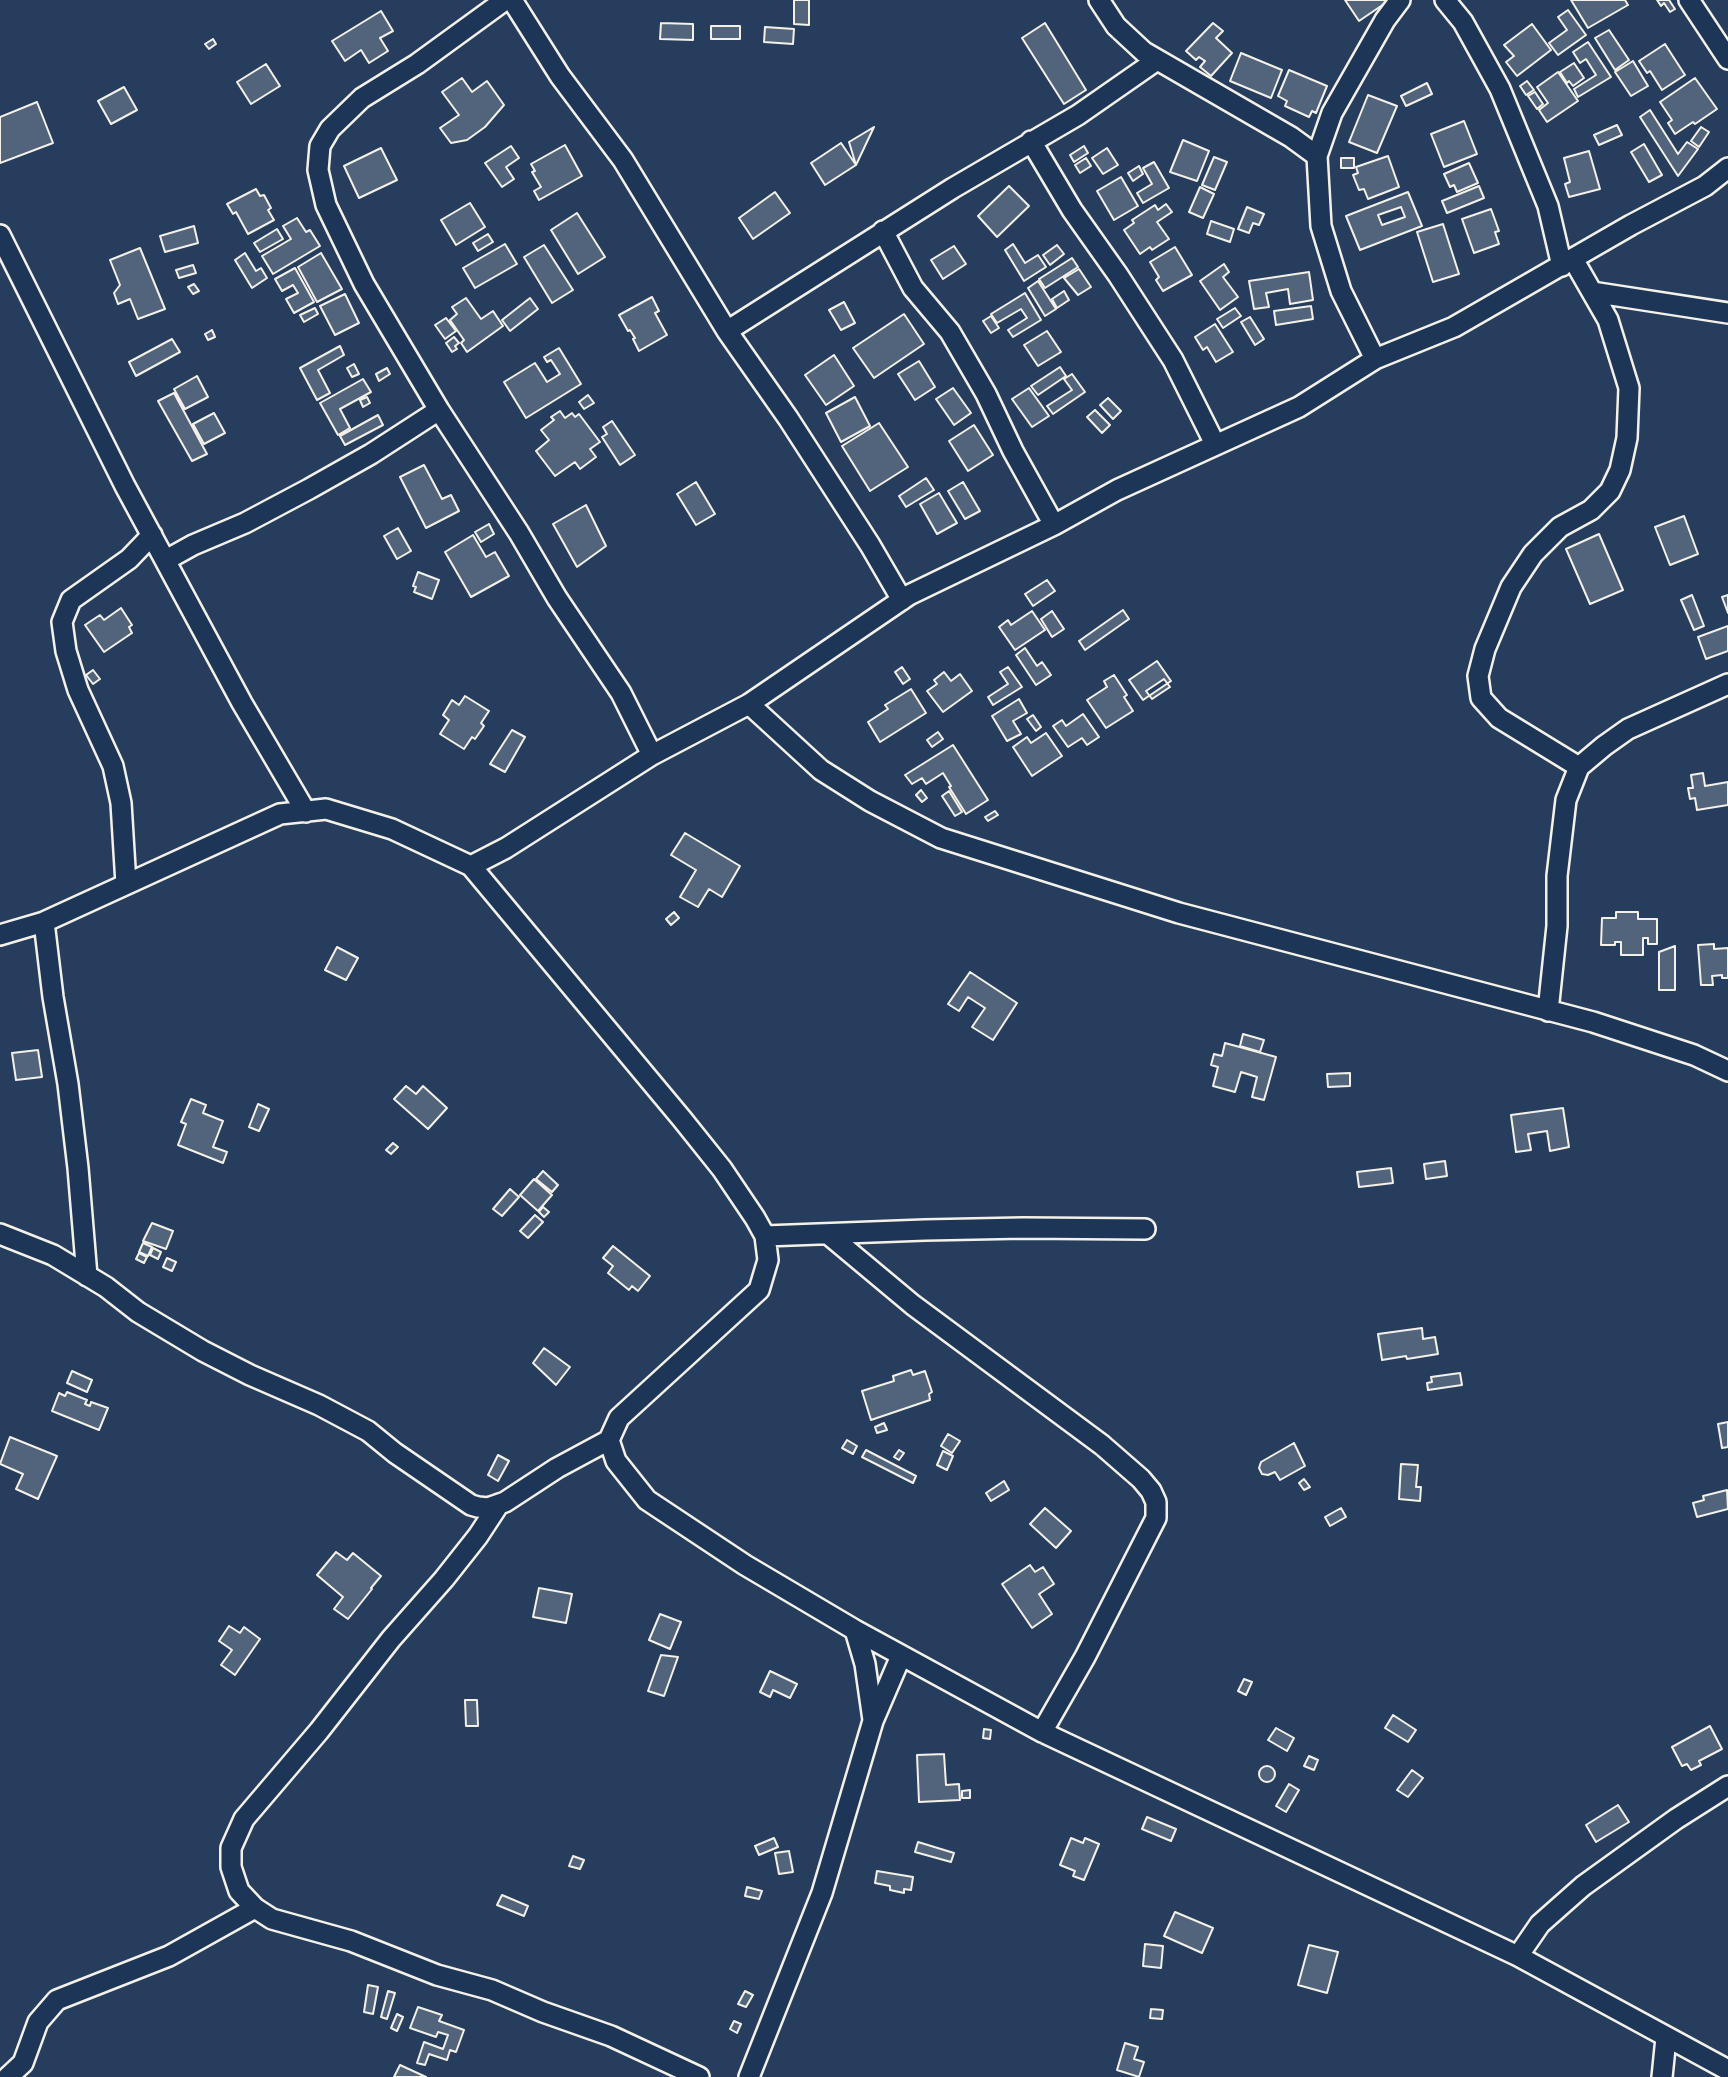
<!DOCTYPE html>
<html>
<head>
<meta charset="utf-8">
<style>
	body { margin:0 }
	canvas { display:block; background:#263d5d }
</style>
</head>
<body>
<canvas width="1728" height="2077"></canvas>
<script>
const context = document.querySelector('canvas').getContext('2d');
context.lineJoin = 'round';
function paint(path, color) { context.fillStyle = color; context.fill(path, 'evenodd'); }
const toPath = rows => new Path2D(rows.map(r => 'M' + r).join(''));
function stroke(path, color, width, dash) { context.strokeStyle = color; context.lineWidth = width; context.lineCap = dash ? 'butt' : 'round'; context.setLineDash(dash || []); context.stroke(path); }
const building = toPath([
	[794,0,809,0,809,25,794,24,794,0],
	[1345,0,1390,0,1359,21,1345,0],
	[1571,0,1625,0,1628,5,1588,28,1571,0],
	[1657,0,1669,0,1675,9,1670,12,1664,3,1661,6,1657,0],
	[1568,10,1586,35,1558,55,1549,43,1567,30,1558,17,1568,10],
	[381,11,393,31,380,38,388,51,369,63,361,50,345,61,332,41,381,11],
	[661,23,693,24,693,40,660,39,661,23],
	[1045,23,1086,90,1064,104,1022,38,1045,23],
	[1213,23,1223,31,1216,38,1232,53,1211,76,1200,67,1205,61,1199,57,1196,60,1186,51,1213,23],
	[1532,24,1551,50,1517,76,1506,62,1514,56,1504,45,1532,24],
	[711,26,740,26,740,39,711,39,711,26],
	[765,27,794,29,793,44,764,42,765,27],
	[1609,30,1629,60,1615,70,1595,38,1609,30],
	[213,39,216,44,209,49,205,44,213,39],
	[1588,42,1611,77,1578,97,1574,89,1596,75,1586,59,1580,63,1573,52,1588,42],
	[1665,44,1685,75,1662,90,1650,71,1647,73,1639,61,1665,44],
	[1241,53,1282,70,1271,98,1230,81,1241,53],
	[1633,61,1648,86,1631,96,1615,72,1633,61],
	[1574,63,1584,78,1573,86,1569,81,1567,83,1560,72,1574,63],
	[266,64,280,86,251,104,237,82,266,64],
	[1289,70,1327,86,1316,113,1312,111,1309,117,1285,106,1287,101,1278,96,1289,70],
	[1558,72,1578,101,1547,122,1539,110,1548,103,1537,87,1558,72],
	[462,78,472,92,487,81,504,105,485,127,467,140,451,143,440,128,459,115,442,92,462,78],
	[1695,78,1717,109,1695,124,1693,122,1675,134,1668,123,1672,120,1660,102,1695,78],
	[1527,81,1534,90,1526,95,1520,86,1527,81],
	[1427,83,1432,94,1406,106,1401,96,1427,83],
	[124,87,137,110,111,124,98,101,124,87],
	[1535,92,1543,104,1537,109,1528,96,1535,92],
	[1368,95,1397,106,1377,153,1349,142,1368,95],
	[37,102,53,143,0,163,0,117,37,102],
	[1650,110,1678,154,1687,142,1698,149,1678,176,1640,117,1650,110],
	[1464,121,1477,154,1444,167,1431,134,1464,121],
	[1617,125,1622,135,1599,145,1594,135,1617,125],
	[874,127,856,165,849,142,874,127],
	[1701,127,1709,132,1699,147,1691,141,1701,127],
	[1183,140,1209,151,1197,181,1170,172,1183,140],
	[841,143,856,165,825,185,811,163,841,143],
	[1644,144,1662,175,1649,182,1631,152,1644,144],
	[565,145,582,176,539,200,534,191,541,187,532,172,535,171,531,164,565,145],
	[511,146,519,158,506,167,514,179,502,187,485,163,511,146],
	[1084,146,1088,153,1074,162,1070,155,1084,146],
	[381,148,397,180,359,198,344,166,381,148],
	[1107,148,1118,165,1103,174,1092,158,1107,148],
	[1589,151,1600,189,1569,197,1565,184,1570,182,1564,158,1589,151],
	[1388,156,1399,187,1368,199,1364,189,1359,190,1353,175,1358,173,1356,167,1388,156],
	[1214,157,1227,162,1215,190,1202,185,1214,157],
	[1086,158,1091,166,1080,173,1075,165,1086,158],
	[1341,158,1354,158,1354,168,1341,168,1341,158],
	[1154,162,1169,188,1143,203,1137,193,1152,184,1143,168,1154,162],
	[1469,163,1478,183,1457,192,1454,185,1450,187,1444,174,1469,163],
	[1139,166,1143,174,1133,181,1128,173,1139,166],
	[1121,177,1138,206,1114,220,1097,191,1121,177],
	[1009,186,1029,206,997,237,978,216,1009,186],
	[1479,186,1484,198,1447,213,1442,201,1479,186],
	[1200,187,1214,194,1203,218,1189,212,1200,187],
	[256,189,260,196,264,195,271,208,268,210,274,220,248,234,236,212,233,214,227,204,256,189],
	[775,192,790,213,753,239,739,218,775,192],
	[1408,192,1422,226,1360,250,1346,216,1408,192],
	[1401,207,1405,217,1382,225,1378,215,1401,207],
	[470,203,485,227,456,245,441,220,470,203],
	[1166,204,1172,212,1157,222,1169,239,1152,250,1150,247,1140,254,1124,230,1134,223,1132,220,1155,205,1158,210,1166,204],
	[1247,207,1264,214,1259,225,1253,223,1249,233,1238,229,1247,207],
	[1491,209,1499,231,1495,232,1499,244,1474,253,1462,219,1491,209],
	[577,213,605,257,578,274,551,230,577,213],
	[297,218,306,232,310,230,320,246,273,274,262,256,291,239,283,226,297,218],
	[1211,221,1234,229,1230,242,1207,234,1211,221],
	[1443,224,1459,274,1433,282,1417,232,1443,224],
	[194,226,198,243,165,252,160,236,194,226],
	[277,229,283,239,260,252,254,243,277,229],
	[488,234,493,242,478,251,473,243,488,234],
	[505,244,517,264,475,288,463,268,505,244],
	[1013,244,1025,263,1038,255,1046,267,1024,281,1005,250,1013,244],
	[544,245,573,290,552,303,524,257,544,245],
	[1057,245,1064,254,1050,265,1043,255,1057,245],
	[954,246,966,264,943,279,931,260,954,246],
	[1175,247,1192,275,1163,291,1156,280,1159,277,1150,262,1175,247],
	[140,248,165,309,138,319,130,299,118,304,114,293,120,285,110,260,140,248],
	[245,253,256,271,261,268,267,278,252,288,235,260,245,253],
	[321,253,342,289,317,302,298,267,321,253],
	[1072,258,1078,267,1045,288,1039,279,1072,258],
	[1224,264,1229,272,1223,277,1238,297,1220,310,1200,281,1224,264],
	[193,265,196,273,179,278,176,270,193,265],
	[295,268,314,302,294,313,286,299,298,293,293,285,282,291,275,279,295,268],
	[1079,269,1091,287,1078,295,1064,278,1079,269],
	[1309,272,1313,300,1290,304,1288,289,1266,293,1269,307,1254,309,1249,281,1309,272],
	[1038,281,1056,309,1045,316,1028,288,1038,281],
	[194,284,199,291,193,294,188,287,194,284],
	[1064,291,1069,300,1057,308,1052,299,1064,291],
	[1025,293,1041,320,1013,337,1008,330,1027,318,1021,309,997,323,991,314,1025,293],
	[345,294,359,323,335,335,320,306,345,294],
	[652,297,659,311,655,313,667,335,639,351,633,339,635,338,630,330,628,331,619,315,652,297],
	[466,298,481,319,493,311,503,326,467,352,461,343,464,340,450,320,457,314,452,307,466,298],
	[530,298,538,309,510,331,502,320,530,298],
	[844,302,855,323,841,330,829,310,844,302],
	[1311,306,1313,319,1276,325,1274,311,1311,306],
	[315,308,318,314,304,322,300,315,315,308],
	[1235,308,1241,316,1223,328,1217,319,1235,308],
	[904,314,924,344,874,378,853,348,904,314],
	[991,316,999,328,991,333,983,321,991,316],
	[1250,317,1264,339,1255,345,1241,322,1250,317],
	[446,318,456,331,445,339,435,325,446,318],
	[1215,324,1233,352,1216,362,1207,347,1203,350,1195,337,1215,324],
	[212,330,215,337,208,340,205,334,212,330],
	[1047,331,1061,352,1038,366,1024,345,1047,331],
	[454,337,459,343,455,346,457,349,452,352,446,343,454,337],
	[172,339,180,352,136,376,129,362,172,339],
	[340,346,344,355,318,370,330,393,317,400,300,368,340,346],
	[559,348,581,384,526,418,504,382,535,363,547,382,560,374,551,360,547,362,544,357,559,348],
	[834,355,854,386,826,405,805,375,834,355],
	[919,361,935,387,915,400,898,374,919,361],
	[354,364,359,374,352,377,347,368,354,364],
	[1060,367,1066,376,1038,395,1031,386,1060,367],
	[387,368,390,374,379,381,376,374,387,368],
	[1072,374,1085,392,1053,414,1047,406,1072,390,1064,379,1072,374],
	[197,376,208,397,185,409,174,389,197,376],
	[363,379,371,392,340,409,350,428,338,435,320,403,363,379],
	[953,388,971,413,954,425,936,399,953,388],
	[1029,388,1049,416,1032,427,1012,399,1029,388],
	[174,393,207,454,192,461,158,401,174,393],
	[588,395,594,403,584,409,579,402,588,395],
	[367,397,370,403,363,407,360,400,367,397],
	[855,397,870,426,841,442,826,413,855,397],
	[1108,398,1121,411,1113,419,1100,405,1108,398],
	[1095,410,1110,425,1102,433,1087,417,1095,410],
	[560,411,565,418,572,413,575,417,579,414,600,442,590,449,596,457,580,469,575,462,555,476,536,451,549,440,541,430,554,420,551,417,560,411],
	[214,413,225,433,204,444,193,424,214,413],
	[378,415,383,425,345,445,340,436,378,415],
	[612,421,635,455,620,465,602,437,607,434,603,427,612,421],
	[879,423,908,467,870,491,842,446,879,423],
	[974,425,993,455,968,471,949,441,974,425],
	[424,465,442,499,451,495,459,511,426,528,400,477,424,465],
	[926,478,934,490,906,507,899,496,926,478],
	[696,482,715,514,696,525,677,494,696,482],
	[963,482,980,511,965,519,948,491,963,482],
	[939,493,957,523,937,534,920,504,939,493],
	[586,505,606,546,577,567,553,524,586,505],
	[1684,516,1698,554,1670,565,1655,527,1684,516],
	[489,524,494,534,481,542,475,532,489,524],
	[398,528,411,551,397,559,384,536,398,528],
	[1599,534,1623,590,1590,604,1566,549,1599,534],
	[473,535,486,557,495,552,509,576,471,597,445,552,473,535],
	[418,572,439,580,432,599,414,592,416,587,413,586,418,572],
	[1047,580,1055,591,1033,606,1025,594,1047,580],
	[1692,595,1704,626,1694,630,1681,600,1692,595],
	[1728,595,1728,613,1722,597,1728,595],
	[121,608,132,625,129,627,132,633,104,652,85,625,100,615,104,620,121,608],
	[1123,610,1129,619,1085,650,1079,641,1123,610],
	[1032,611,1045,630,1015,650,999,627,1008,620,1011,625,1032,611],
	[1052,611,1064,629,1052,637,1041,619,1052,611],
	[1728,626,1728,651,1706,659,1698,637,1728,626],
	[1025,648,1037,666,1042,662,1051,675,1036,685,1016,655,1025,648],
	[1157,661,1171,681,1143,700,1129,680,1157,661],
	[902,667,910,679,903,684,895,672,902,667],
	[1008,667,1022,687,993,705,988,697,1008,684,1000,672,1008,667],
	[93,670,100,679,93,684,86,675,93,670],
	[944,672,951,681,960,674,972,691,943,712,927,691,937,684,934,680,944,672],
	[1114,675,1127,695,1124,697,1133,711,1106,728,1087,700,1107,687,1104,681,1114,675],
	[1164,679,1170,687,1152,699,1146,691,1164,679],
	[911,689,926,713,880,742,868,722,888,709,885,705,911,689],
	[465,696,489,711,481,723,484,726,475,739,472,737,464,749,440,734,449,720,443,715,452,700,459,705,465,696],
	[1019,699,1027,713,1013,721,1021,734,1007,741,992,716,1019,699],
	[1083,714,1099,737,1087,745,1082,738,1068,747,1053,726,1062,720,1066,726,1083,714],
	[1033,715,1041,727,1036,731,1027,719,1033,715],
	[512,730,525,737,505,772,490,764,512,730],
	[938,732,943,739,932,747,927,740,938,732],
	[1046,733,1062,756,1032,776,1013,747,1027,737,1031,743,1046,733],
	[953,745,988,800,966,814,949,787,951,786,943,773,926,784,922,778,912,784,905,775,953,745],
	[1703,773,1705,786,1728,782,1728,805,1697,810,1695,798,1690,799,1688,788,1693,788,1691,775,1703,773],
	[921,790,927,798,922,802,916,795,921,790],
	[949,791,962,812,955,816,942,796,949,791],
	[995,811,998,815,988,821,985,817,995,811],
	[685,833,740,866,722,897,709,889,698,907,680,897,696,870,671,855,685,833],
	[674,912,679,918,671,925,666,919,674,912],
	[1616,912,1638,912,1638,919,1657,919,1657,944,1648,944,1648,938,1643,938,1643,955,1621,955,1621,942,1615,942,1615,945,1601,945,1602,918,1616,918,1616,912],
	[1714,944,1714,949,1728,948,1728,978,1722,978,1722,975,1712,976,1713,985,1701,985,1698,945,1714,944],
	[1675,946,1675,990,1659,990,1659,952,1675,946],
	[337,947,358,958,346,980,325,970,337,947],
	[970,972,1017,1003,993,1040,972,1027,985,1008,968,997,959,1011,948,1004,970,972],
	[1243,1034,1264,1040,1260,1052,1240,1046,1243,1034],
	[1225,1043,1276,1057,1264,1100,1252,1097,1257,1077,1241,1072,1235,1092,1213,1086,1218,1067,1211,1065,1214,1054,1222,1056,1225,1043],
	[38,1050,42,1077,16,1080,12,1053,38,1050],
	[1350,1073,1350,1086,1328,1087,1327,1074,1350,1073],
	[406,1086,416,1094,423,1086,447,1108,428,1129,394,1099,406,1086],
	[191,1099,206,1105,203,1113,223,1121,213,1147,227,1152,223,1163,178,1145,186,1124,181,1122,191,1099],
	[258,1104,269,1109,259,1131,249,1127,258,1104],
	[1563,1108,1569,1147,1550,1151,1547,1131,1528,1134,1531,1150,1516,1152,1511,1115,1563,1108],
	[393,1143,398,1147,391,1154,386,1150,393,1143],
	[1445,1161,1447,1176,1426,1179,1424,1164,1445,1161],
	[1391,1168,1393,1183,1359,1187,1357,1172,1391,1168],
	[543,1171,558,1185,552,1192,536,1179,543,1171],
	[534,1179,552,1195,538,1211,520,1195,534,1179],
	[510,1189,519,1197,502,1216,493,1209,510,1189],
	[543,1207,549,1212,544,1217,539,1212,543,1207],
	[535,1215,543,1222,528,1238,520,1231,535,1215],
	[152,1223,173,1231,166,1249,143,1241,152,1223],
	[143,1243,152,1247,148,1256,139,1252,143,1243],
	[613,1246,650,1276,638,1291,632,1286,629,1290,608,1273,613,1266,603,1258,613,1246],
	[153,1248,161,1252,158,1259,150,1255,153,1248],
	[139,1253,147,1257,144,1263,136,1259,139,1253],
	[167,1258,176,1262,172,1271,163,1267,167,1258],
	[1422,1328,1423,1339,1435,1337,1438,1354,1407,1359,1406,1356,1382,1360,1378,1334,1422,1328],
	[544,1348,570,1367,556,1385,533,1363,544,1348],
	[911,1370,913,1375,925,1371,932,1392,929,1394,930,1400,871,1420,862,1391,894,1381,893,1376,911,1370],
	[72,1371,92,1380,87,1392,67,1383,72,1371],
	[1460,1373,1462,1385,1428,1390,1427,1383,1432,1382,1431,1377,1460,1373],
	[67,1392,87,1400,85,1404,90,1406,91,1402,108,1408,99,1430,52,1411,59,1393,65,1396,67,1392],
	[1728,1422,1728,1447,1722,1448,1718,1424,1728,1422],
	[884,1423,887,1430,877,1433,875,1427,884,1423],
	[948,1434,960,1441,952,1453,941,1446,948,1434],
	[10,1437,57,1456,38,1499,16,1489,23,1474,0,1464,10,1437],
	[847,1440,857,1446,853,1454,842,1448,847,1440],
	[1294,1443,1305,1466,1280,1480,1275,1472,1268,1475,1262,1474,1259,1468,1261,1462,1294,1443],
	[866,1450,916,1476,913,1483,862,1457,866,1450],
	[899,1450,904,1453,899,1460,894,1457,899,1450],
	[943,1451,953,1456,947,1470,937,1465,943,1451],
	[498,1455,509,1461,498,1481,488,1475,498,1455],
	[1401,1464,1418,1465,1416,1487,1421,1487,1420,1501,1399,1499,1401,1464],
	[1304,1479,1310,1487,1304,1490,1299,1483,1304,1479],
	[1004,1481,1009,1490,991,1501,986,1493,1004,1481],
	[1727,1490,1728,1509,1697,1517,1693,1503,1704,1500,1703,1496,1727,1490],
	[1045,1508,1071,1531,1056,1548,1030,1524,1045,1508],
	[1341,1508,1346,1517,1330,1526,1325,1517,1341,1508],
	[336,1552,347,1560,353,1553,381,1576,371,1588,372,1589,348,1619,334,1609,343,1597,317,1575,336,1552],
	[1030,1565,1035,1572,1043,1567,1054,1584,1039,1594,1052,1614,1032,1628,1002,1584,1030,1565],
	[539,1588,572,1594,566,1623,533,1617,539,1588],
	[660,1614,681,1622,670,1649,649,1640,660,1614],
	[229,1626,240,1633,244,1627,260,1639,235,1675,221,1665,232,1650,219,1641,229,1626],
	[661,1655,678,1657,664,1696,648,1691,661,1655],
	[770,1671,797,1684,790,1698,773,1690,770,1697,760,1692,770,1671],
	[1244,1679,1252,1682,1246,1695,1238,1691,1244,1679],
	[465,1700,477,1700,478,1726,466,1726,465,1700],
	[1393,1715,1416,1730,1408,1742,1385,1728,1393,1715],
	[1710,1726,1722,1749,1699,1761,1701,1765,1691,1770,1687,1764,1682,1766,1672,1747,1710,1726],
	[1276,1728,1294,1738,1287,1751,1268,1740,1276,1728],
	[984,1729,991,1730,990,1739,983,1738,984,1729],
	[944,1754,946,1785,959,1784,960,1800,919,1802,917,1755,944,1754],
	[1309,1756,1318,1760,1314,1770,1304,1766,1309,1756],
	'1259 1774a8 8 0 1 1 16 0a8 8 0 1 1-16 0Z',
	[1412,1770,1423,1778,1408,1797,1397,1790,1412,1770],
	[1289,1784,1299,1790,1286,1812,1276,1806,1289,1784],
	[970,1790,970,1798,962,1798,962,1791,970,1790],
	[1618,1805,1629,1822,1596,1842,1586,1825,1618,1805],
	[1147,1817,1176,1829,1171,1841,1142,1829,1147,1817],
	[774,1838,778,1847,759,1855,755,1846,774,1838],
	[1071,1838,1083,1843,1085,1838,1099,1844,1084,1880,1073,1876,1075,1871,1060,1865,1071,1838],
	[918,1842,954,1853,951,1862,915,1852,918,1842],
	[789,1851,793,1872,779,1874,775,1853,789,1851],
	[573,1856,584,1860,580,1869,569,1866,573,1856],
	[877,1871,913,1877,911,1890,904,1889,904,1893,890,1890,890,1886,875,1883,877,1871],
	[747,1887,762,1891,759,1899,745,1896,747,1887],
	[502,1895,528,1906,524,1916,497,1905,502,1895],
	[1175,1912,1213,1928,1202,1953,1164,1936,1175,1912],
	[1145,1944,1163,1946,1161,1968,1143,1966,1145,1944],
	[1309,1945,1338,1952,1327,1993,1298,1985,1309,1945],
	[368,1985,378,1987,373,2014,364,2012,368,1985],
	[388,1991,395,1993,387,2019,381,2017,388,1991],
	[745,1991,753,1995,746,2007,738,2004,745,1991],
	[418,2007,442,2015,439,2021,464,2030,456,2052,450,2050,447,2060,429,2054,425,2065,417,2063,424,2042,443,2049,448,2035,438,2032,436,2037,410,2028,418,2007],
	[1151,2009,1163,2010,1162,2019,1150,2018,1151,2009],
	[397,2014,403,2017,397,2031,391,2028,397,2014],
	[734,2021,741,2024,737,2033,730,2029,734,2021],
	[1125,2043,1138,2047,1134,2059,1144,2062,1139,2077,1117,2070,1125,2043],
	[400,2065,426,2077,394,2077,400,2065]
]);
const minor = toPath([
	[505,0,417,64,362,98,330,129,320,146,318,170,326,205,364,284,439,410,519,533,557,598,621,693,652,755],
	[512,0,560,76,623,160,727,331,788,418,870,545,902,600],
	[1099,0,1116,26,1144,52,1291,137,1317,156],
	[1445,0,1463,22,1500,89,1548,206,1562,266],
	[1689,0,1728,59],
	[1031,141,1072,210,1118,275,1173,360,1215,444],
	[883,231,913,288,950,332,986,394,1013,451,1054,525],
	[0,235,125,486,242,703,306,812],
	[1573,259,1608,320,1629,388,1627,438,1620,470,1610,491,1591,510,1560,527,1533,554,1511,587,1485,649,1478,676,1481,698,1499,718,1579,767],
	[1592,292,1728,313],
	[727,331,953,188,1078,115,1157,60],
	[1375,359,1341,291,1321,226,1317,156,1332,113,1385,20,1400,0],
	[166,560,193,545,245,523,309,489,371,454,439,410],
	[749,704,821,770,870,801,941,838,1179,913,1593,1022,1694,1055,1728,1071],
	[471,866,506,848,652,755,749,704,909,595,1054,525,1117,490,1299,407,1375,359,1454,327,1631,225,1705,186,1728,168],
	[126,884,121,803,113,766,78,690,66,651,62,622,71,600,129,559,152,535],
	[44,922,53,997,68,1084,78,1168,87,1276],
	[0,935,44,922,280,814,326,809,392,829,471,866,682,1119,722,1169,755,1218,765,1236,768,1260,759,1290,619,1418,609,1440,616,1461,647,1500,745,1565,855,1630,1042,1732,1518,1956,1728,2070],
	[1548,1011,1557,926,1557,876,1566,800,1579,767,1604,746,1628,729,1728,684],
	[0,1234,53,1255,106,1287,138,1312,203,1351,250,1375,319,1405,368,1431,395,1453,471,1505,478,1507,488,1508,505,1502,557,1468,609,1440],
	[828,1234,913,1305,1102,1445,1141,1479,1151,1491,1156,1502,1156,1518,1085,1657,1042,1732],
	[765,1236,925,1230,1023,1228,1145,1229],
	[499,1504,478,1536,444,1579,391,1639,319,1731,244,1819,231,1848,231,1867,239,1891,255,1908,272,1919,351,1941,437,1975,492,1990,543,2012,611,2036,699,2077],
	[855,1630,865,1664,873,1720],
	[1518,1956,1540,1924,1583,1886,1676,1819,1728,1786],
	[8,2077,23,2063,38,2022,57,2000,169,1956,255,1908],
	[749,2077,822,1893,873,1721,901,1656],
	[1662,2077,1666,2038]
]);
paint(building, '#52647b');
stroke(building, '#f4f1e8', 2);
stroke(minor, '#f4f1e8', 24);
stroke(minor, '#1d3557', 19);
</script>
</body>
</html>
